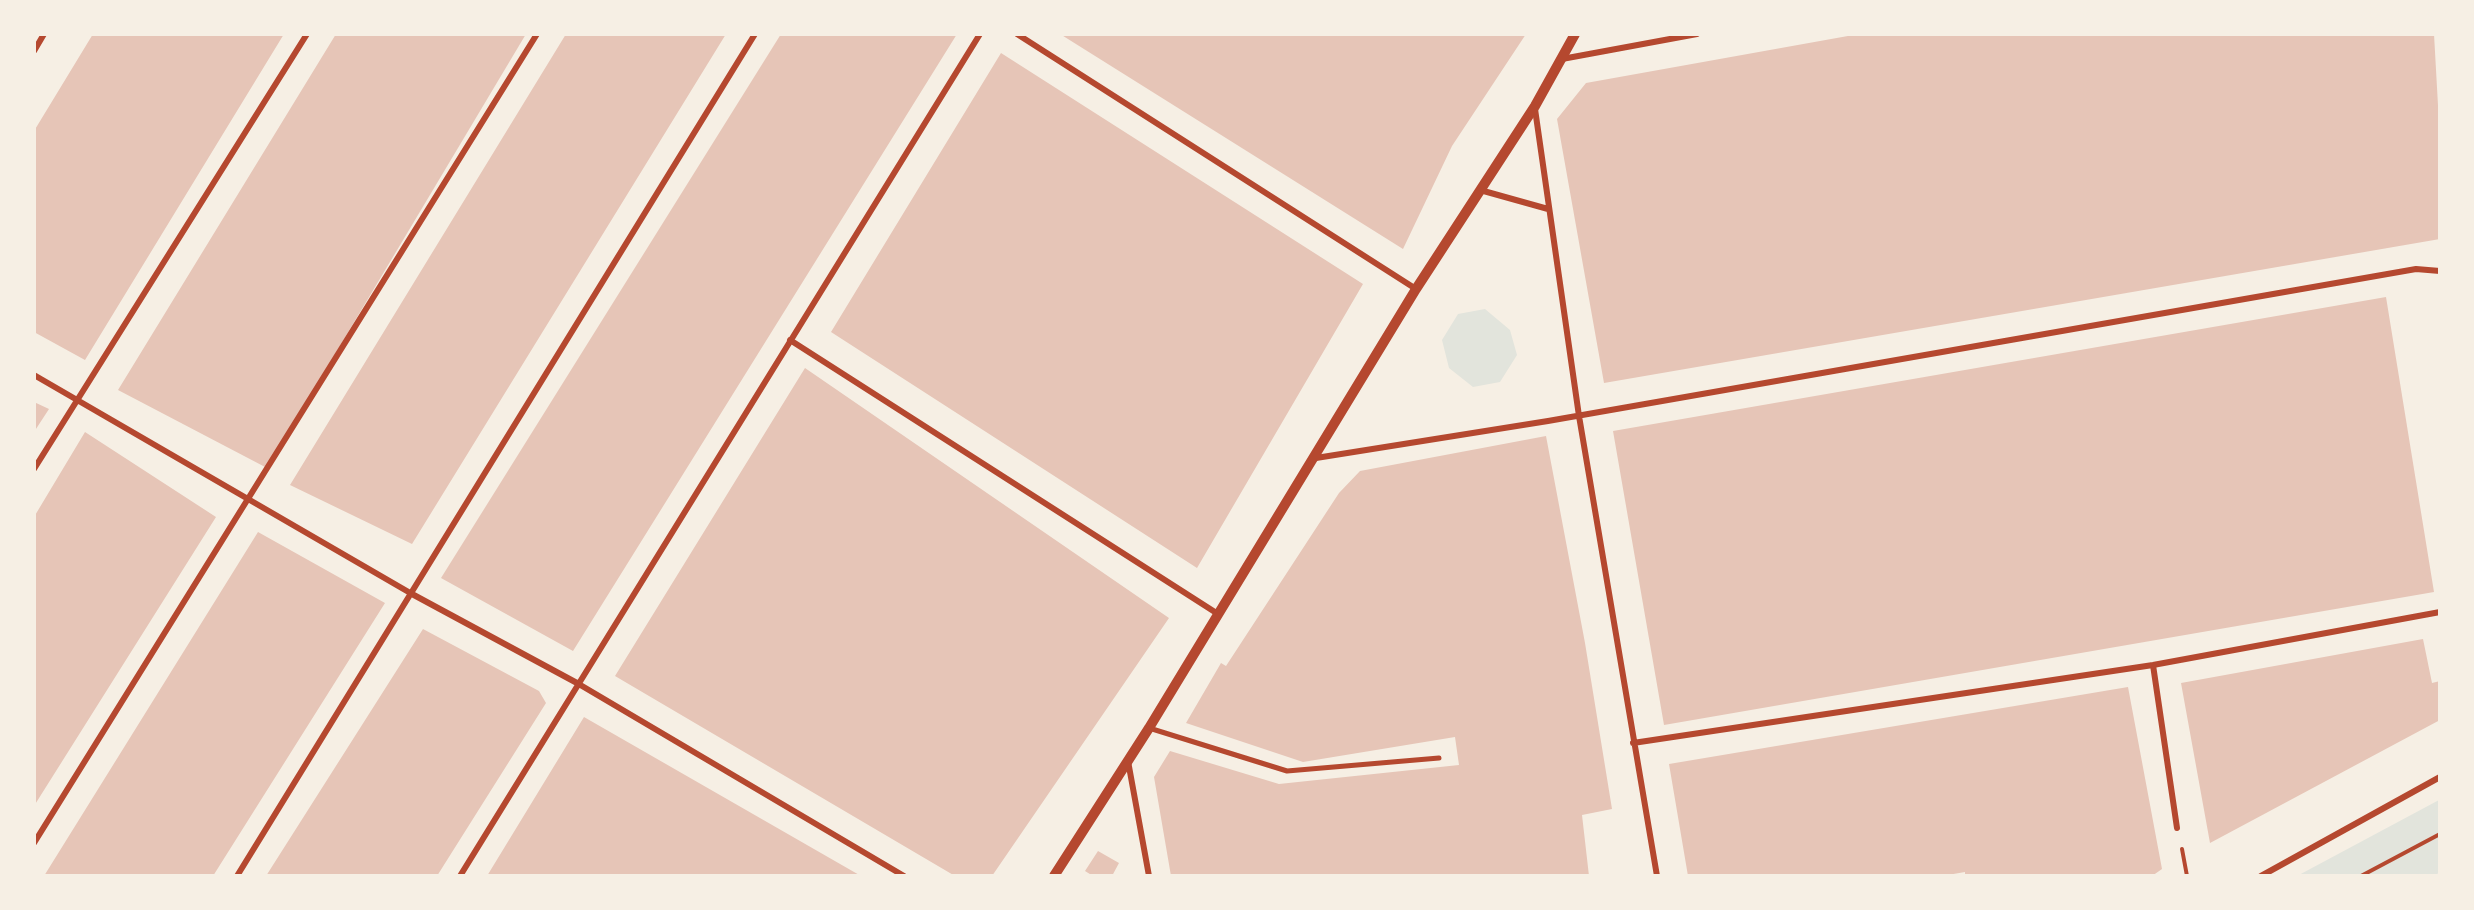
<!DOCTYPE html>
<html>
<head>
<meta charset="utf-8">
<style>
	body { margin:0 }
	#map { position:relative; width:2474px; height:910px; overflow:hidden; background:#f6efe4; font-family:Poppins,sans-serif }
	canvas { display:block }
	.frame { position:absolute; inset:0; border:36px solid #f6efe4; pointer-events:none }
</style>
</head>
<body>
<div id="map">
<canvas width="2474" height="910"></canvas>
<div class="frame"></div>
</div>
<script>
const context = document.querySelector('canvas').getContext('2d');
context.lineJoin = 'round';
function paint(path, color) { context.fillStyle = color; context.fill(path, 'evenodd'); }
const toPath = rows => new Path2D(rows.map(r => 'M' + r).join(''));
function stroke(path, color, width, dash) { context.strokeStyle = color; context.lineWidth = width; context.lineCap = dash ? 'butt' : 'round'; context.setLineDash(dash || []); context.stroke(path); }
const green = toPath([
	[1485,309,1510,330,1517,355,1500,382,1473,387,1449,368,1442,340,1458,314],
	[2439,800,2439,873,2435,875,2297,876]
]);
const building = toPath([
	[93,34,284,34,85,360,34,332,34,131],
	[336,34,526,34,267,468,118,390],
	[566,34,726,34,412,544,290,485],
	[781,34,957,34,573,651,441,578],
	[1060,34,1526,34,1452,146,1403,249],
	[1859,34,2434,34,2440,141,2440,239,1604,383,1557,119,1586,83],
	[1001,53,1363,284,1197,568,831,332],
	[2386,297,2434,592,1664,725,1613,431],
	[805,368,1169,618,992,876,955,876,615,676],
	[34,402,49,409,34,432],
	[85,432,216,517,34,806,34,517],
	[1546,436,1585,643,1612,809,1582,815,1589,876,1171,876,1154,777,1170,751,1279,784,1459,765,1455,737,1303,762,1186,723,1221,663,1226,666,1339,493,1360,471],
	[258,532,385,603,213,876,44,876],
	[423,629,539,691,546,703,437,876,266,876],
	[2423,639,2432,683,2440,681,2440,720,2210,843,2181,683],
	[2128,687,2162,869,2152,876,1965,876,1965,872,1942,876,1688,876,1669,764],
	[584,717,861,876,487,876],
	[1098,851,1119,863,1112,876,1093,876,1085,871]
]);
const path = toPath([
	[2182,849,2187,876],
	[2361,876,2440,834]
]);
const pedestrian = toPath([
	[1149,728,1287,771,1439,758]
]);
const minor = toPath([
	[1017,34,1416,289],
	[34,51,44,34],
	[1562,59,1697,34],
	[1535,109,1579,416,1657,876],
	[1480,190,1548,209],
	[790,340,1218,614],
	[34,375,412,594,577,683,904,876],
	[1316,458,1548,421,2416,269,2440,271],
	[34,469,307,34],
	[2153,665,2177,828],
	[1633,743,2153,665,2440,612],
	[1128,761,1149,876],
	[34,843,537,34],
	[237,876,755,34],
	[460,876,980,34],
	[2261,876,2440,777]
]);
const tertiary = toPath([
	[1054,876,1149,728,1416,289,1535,106,1575,34]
]);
paint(green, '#e2e4dc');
paint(building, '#e6c5b7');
stroke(path, '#b5482f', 4);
stroke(pedestrian, '#b5482f', 5);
stroke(minor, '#b5482f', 6);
stroke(tertiary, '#b5482f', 10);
</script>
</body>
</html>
